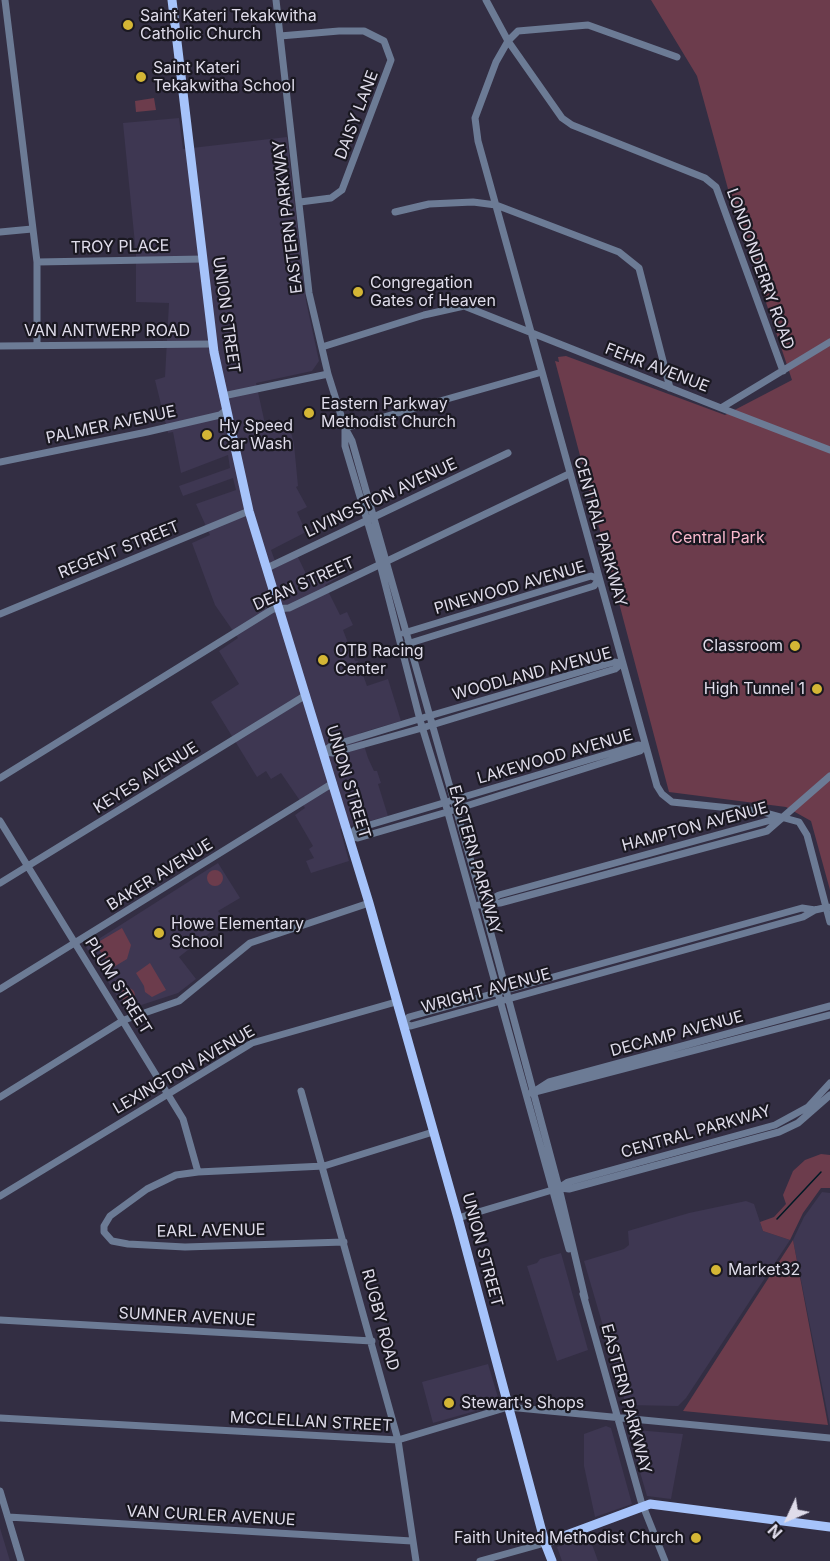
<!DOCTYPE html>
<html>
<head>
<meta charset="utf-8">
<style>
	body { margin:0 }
	#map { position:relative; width:830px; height:1561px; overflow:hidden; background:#332e43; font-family:Inter,sans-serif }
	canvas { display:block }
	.north { position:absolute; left:758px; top:1489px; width:60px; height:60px; -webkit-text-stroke:4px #1a1821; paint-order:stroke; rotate:226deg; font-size:16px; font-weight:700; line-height:24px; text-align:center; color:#dfdcea }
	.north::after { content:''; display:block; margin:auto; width:21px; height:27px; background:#dfdcea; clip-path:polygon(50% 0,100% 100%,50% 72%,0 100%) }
</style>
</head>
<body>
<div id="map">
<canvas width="830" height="1561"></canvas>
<div class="north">N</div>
</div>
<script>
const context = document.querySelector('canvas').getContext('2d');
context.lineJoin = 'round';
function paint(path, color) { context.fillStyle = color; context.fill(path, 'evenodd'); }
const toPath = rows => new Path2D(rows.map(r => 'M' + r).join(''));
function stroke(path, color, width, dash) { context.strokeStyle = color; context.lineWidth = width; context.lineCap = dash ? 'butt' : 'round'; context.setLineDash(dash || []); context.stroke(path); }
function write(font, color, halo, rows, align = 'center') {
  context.font = font + ' Inter,sans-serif'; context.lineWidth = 4.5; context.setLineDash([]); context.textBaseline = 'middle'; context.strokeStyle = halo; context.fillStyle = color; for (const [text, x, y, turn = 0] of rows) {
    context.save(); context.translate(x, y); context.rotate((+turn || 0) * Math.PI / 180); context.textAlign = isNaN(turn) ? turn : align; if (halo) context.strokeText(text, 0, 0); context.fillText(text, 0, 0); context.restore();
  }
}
const built = toPath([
	[179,118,183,149,287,137,306,301,319,361,312,371,256,383,265,424,288,420,294,444,298,486,296,487,307,507,297,512,306,532,271,550,275,561,295,551,308,578,334,565,339,577,325,585,340,615,347,612,353,625,343,630,355,661,358,661,367,686,388,679,401,721,360,733,368,758,374,771,377,771,381,783,378,784,388,816,340,829,349,861,311,873,306,861,314,858,309,849,313,846,295,815,305,808,281,773,271,779,266,771,257,777,211,702,239,684,219,651,238,638,215,605,192,543,210,535,196,504,236,490,233,478,183,496,179,486,230,468,228,455,181,473,173,432,168,433,155,380,165,377,169,303,136,302,136,254,123,123],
	[218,863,240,898,218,911,226,920,179,957,196,979,178,993,126,1010,86,947],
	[822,1192,830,1193,830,1426,793,1240,804,1217],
	[746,1201,754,1204,763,1231,790,1240,686,1398,678,1406,626,1405,584,1261,624,1249,629,1245,628,1231,689,1213],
	[561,1253,588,1350,557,1361,527,1266,537,1263,540,1259],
	[488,1364,500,1404,433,1423,422,1382],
	[606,1426,611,1428,632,1504,595,1517,584,1466,584,1434],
	[636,1430,683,1434,671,1499,647,1496,635,1455],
	[0,1528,10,1561,0,1561],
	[589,1536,598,1561,562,1561,557,1547]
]);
const green = toPath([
	[651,0,830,0,830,890,811,821,786,807,669,792,555,361,559,362,558,357,566,356,725,415,792,380,728,189,697,76],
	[154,98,156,110,136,112,135,101],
	'207 878a8 8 0 1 1 16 0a8 8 0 1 1-16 0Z',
	[122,928,131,945,127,959,112,968,98,948,100,941],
	[150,963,166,990,152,997,145,992,144,986,136,973],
	'121 995a7 7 0 1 1 14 0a7 7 0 1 1-14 0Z',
	[821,1154,830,1155,830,1188,821,1188,803,1213,790,1240,763,1231,760,1222,774,1217,786,1204,783,1195,793,1171,805,1160],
	[793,1240,828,1425,683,1411,690,1400]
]);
const stream = toPath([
	[777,1219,821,1172]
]);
const minor = toPath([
	[5,0,37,262,37,344],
	[276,0,309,293,328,374,345,428,352,441,483,904,559,1188,585,1298],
	[486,0,508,41,562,118,572,125,705,178,716,187,783,371],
	[280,36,339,31,364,31,384,41,391,60,342,190,331,198,300,202],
	[677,57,588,25,518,31,508,41,496,62,475,118,478,141,657,786,662,794,672,802,759,811,799,822,807,835,830,922],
	[395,212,429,204,473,202,496,205,619,252,639,268,670,388],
	[0,232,32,229],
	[37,262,203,259],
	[0,346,213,344],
	[322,347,424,315,464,306,721,408,830,342],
	[223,396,328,374],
	[721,408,830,450],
	[345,428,542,372],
	[345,430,345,446,380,564,420,720,445,802,569,1249],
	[0,462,147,432,220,415,225,411],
	[267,568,508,453],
	[0,614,249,511],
	[404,633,591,576,599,579,594,586,407,644],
	[323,752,333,753,422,728,615,669,622,663],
	[323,752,331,746,429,716,614,662,622,663],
	[0,778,273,609,289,608,569,474],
	[0,821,183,1119,198,1172],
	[349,836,356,829,638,745,645,746],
	[349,836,358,838,447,812,640,751,645,746],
	[0,883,306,695],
	[485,903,499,895,782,817],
	[479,905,500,903,767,831,830,776],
	[0,989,333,783],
	[403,1023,409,1017,802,908,815,910,828,907],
	[403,1023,411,1026,803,917,815,910],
	[301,1091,398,1440,416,1561],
	[535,1091,549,1082,830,1006],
	[531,1093,830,1015],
	[0,1097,124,1020,179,1001,250,943,369,903],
	[559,1188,569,1189,779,1132,798,1123,830,1095],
	[0,1196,252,1043,396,1002],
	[458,1218,559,1188,568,1182,775,1125,808,1107,830,1083],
	[344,1242,185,1247,128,1244,112,1241,104,1232,104,1226,110,1216,147,1189,176,1175,198,1172,324,1166,433,1132],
	[583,1294,641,1501,665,1561],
	[0,1320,372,1341],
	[0,1418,398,1440,508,1407,830,1438],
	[0,1491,21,1561],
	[8,1517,412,1541],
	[480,1561,545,1543]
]);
const major = toPath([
	[172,0,214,352,249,511,369,903,458,1218,545,1543,552,1561],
	[545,1543,650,1504,830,1527]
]);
const markers = [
	[128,25,6,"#d4b635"],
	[141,77,6,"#d4b635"],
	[358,292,6,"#d4b635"],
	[309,413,6,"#d4b635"],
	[207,435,6,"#d4b635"],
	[795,646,6,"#d4b635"],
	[323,660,6,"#d4b635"],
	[817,689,6,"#d4b635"],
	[159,933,6,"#d4b635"],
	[716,1270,6,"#d4b635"],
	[449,1403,6,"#d4b635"],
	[696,1538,6,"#d4b635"]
];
const poiNames = [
	["Saint Kateri Tekakwitha",140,16],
	["Catholic Church",140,34],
	["Saint Kateri",153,68],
	["Tekakwitha School",153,86],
	["Congregation",370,283],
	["Gates of Heaven",370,301],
	["Eastern Parkway",321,404],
	["Methodist Church",321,422],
	["Hy Speed",219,426],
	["Car Wash",219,444],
	["Classroom",783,646,"right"],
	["OTB Racing",335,651],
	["Center",335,669],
	["High Tunnel 1",805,689,"right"],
	["Howe Elementary",171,924],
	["School",171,942],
	["Market32",728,1270],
	["Stewart's Shops",461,1403],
	["Faith United Methodist Church",684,1538,"right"]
];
const streetNames = [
	["DAISY LANE",357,115,-69],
	["EASTERN PARKWAY",288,217,-97],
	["TROY PLACE",120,247,-1],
	["LONDONDERRY ROAD",760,269,70],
	["UNION STREET",226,315,82],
	["VAN ANTWERP ROAD",107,331],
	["FEHR AVENUE",657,368,21],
	["PALMER AVENUE",111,425,-12],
	["LIVINGSTON AVENUE",381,498,-25],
	["CENTRAL PARKWAY",600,532,74],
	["REGENT STREET",119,550,-22],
	["DEAN STREET",304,584,-24],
	["PINEWOOD AVENUE",510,588,-16],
	["WOODLAND AVENUE",532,674,-15],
	["LAKEWOOD AVENUE",555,757,-16],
	["KEYES AVENUE",146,778,-32],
	["UNION STREET",348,782,73],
	["HAMPTON AVENUE",695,827,-15],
	["EASTERN PARKWAY",475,860,74],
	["BAKER AVENUE",160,875,-32],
	["PLUM STREET",118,986,58],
	["WRIGHT AVENUE",486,991,-15],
	["DECAMP AVENUE",677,1034,-15],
	["LEXINGTON AVENUE",184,1070,-30],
	["CENTRAL PARKWAY",696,1132,-16],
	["EARL AVENUE",211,1231,-1],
	["UNION STREET",482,1250,75],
	["SUMNER AVENUE",187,1317,3],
	["RUGBY ROAD",380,1320,75],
	["EASTERN PARKWAY",626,1399,75],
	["MCCLELLAN STREET",311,1422,3],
	["VAN CURLER AVENUE",211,1516,3]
];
const parkNames = [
	["Central Park",718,538]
];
paint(built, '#3e3752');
paint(green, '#6c3c4c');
stroke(stream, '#001925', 1.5);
stroke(minor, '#6c7b95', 7);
stroke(major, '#a6c3fa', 9);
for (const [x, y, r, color] of markers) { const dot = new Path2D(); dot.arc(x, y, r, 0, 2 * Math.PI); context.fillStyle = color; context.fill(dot); stroke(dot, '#1a1821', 2); }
write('16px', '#dfdcea', '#1a1821', poiNames, 'left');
write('16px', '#dfdcea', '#1a1821', streetNames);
write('16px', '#fabace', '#1a1821', parkNames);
</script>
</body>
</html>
